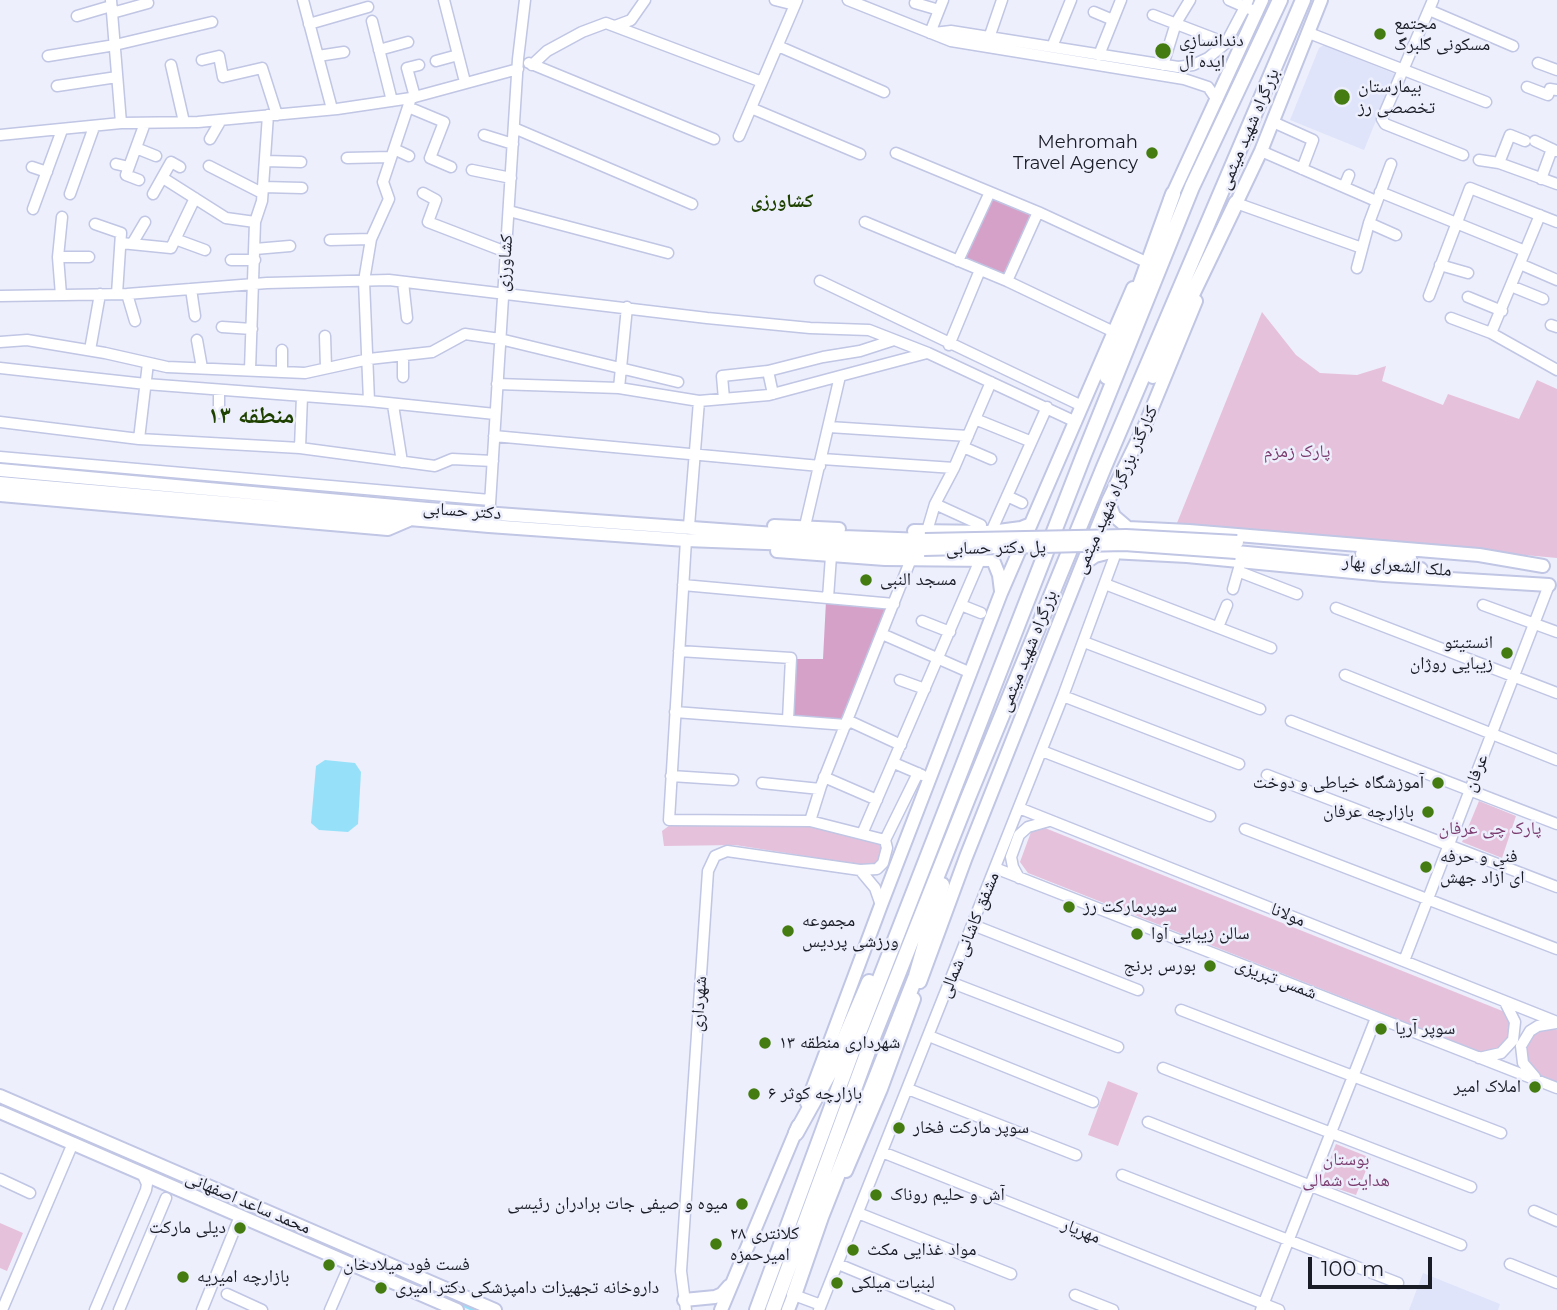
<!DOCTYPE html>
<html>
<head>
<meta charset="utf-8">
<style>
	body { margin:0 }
	#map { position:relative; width:1557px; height:1310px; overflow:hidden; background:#edeffc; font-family:Montserrat,sans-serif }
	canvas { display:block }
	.scale { position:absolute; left:1308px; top:1257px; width:124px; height:32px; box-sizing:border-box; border:4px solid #1a1c26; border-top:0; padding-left:9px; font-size:21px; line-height:24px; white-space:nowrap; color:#1a1c26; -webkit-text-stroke:5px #edeffc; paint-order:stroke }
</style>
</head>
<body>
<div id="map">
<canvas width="1557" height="1310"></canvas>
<div class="scale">100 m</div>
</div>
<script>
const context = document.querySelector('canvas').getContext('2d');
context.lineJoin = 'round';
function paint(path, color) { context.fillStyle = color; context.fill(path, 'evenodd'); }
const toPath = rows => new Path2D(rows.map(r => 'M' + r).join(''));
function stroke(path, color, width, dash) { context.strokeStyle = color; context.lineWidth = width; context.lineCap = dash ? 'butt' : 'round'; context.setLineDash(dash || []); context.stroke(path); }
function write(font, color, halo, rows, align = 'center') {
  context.font = font + ' Montserrat,"Noto Naskh Arabic",sans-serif'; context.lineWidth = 5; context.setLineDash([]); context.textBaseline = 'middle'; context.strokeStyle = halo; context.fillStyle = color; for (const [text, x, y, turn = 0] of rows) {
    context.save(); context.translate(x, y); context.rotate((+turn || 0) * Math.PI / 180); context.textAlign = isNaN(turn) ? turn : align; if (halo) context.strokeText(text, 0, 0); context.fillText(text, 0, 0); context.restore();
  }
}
const built = toPath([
	[1324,45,1395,74,1364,150,1290,120,1319,48],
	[1423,1273,1500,1304,1498,1310,1409,1310]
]);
const green = toPath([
	[1262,312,1296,355,1320,373,1357,375,1386,366,1382,381,1443,405,1448,394,1519,419,1537,380,1557,389,1557,558,1177,523],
	[1479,801,1516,816,1502,858,1462,842],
	[670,825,809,826,881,842,884,848,876,867,735,845,664,846,662,831],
	[1045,828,1505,1012,1511,1025,1510,1039,1501,1051,1489,1055,1028,873,1020,862,1031,832],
	[1551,1027,1557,1030,1557,1085,1544,1080,1524,1063,1526,1046,1536,1032],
	[1108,1081,1138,1093,1118,1146,1088,1135],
	[1336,1144,1371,1158,1356,1195,1321,1183],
	[0,1223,23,1233,7,1271,0,1268]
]);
const forest = toPath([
	[991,197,1031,214,1004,275,963,258],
	[826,601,888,607,844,721,792,717,795,659,823,659]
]);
const water = toPath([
	[325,760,355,763,361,772,358,824,348,832,319,830,311,823,316,766]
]);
const stream = toPath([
	[0,1103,68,1132],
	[212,1194,473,1310]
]);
const minor = toPath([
	[111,0,121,123],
	[303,0,332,109],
	[444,0,465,82],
	[775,0,795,5],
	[848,0,951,41,1184,79,1208,87,1217,100],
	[1229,0,1245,7,1248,0],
	[1433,0,1382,119,1385,124,1463,155],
	[915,3,939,10],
	[1429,10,1513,46],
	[1094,12,1113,20],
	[112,13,148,3],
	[1153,15,1226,43],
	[77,16,111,6],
	[372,21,392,101],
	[309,24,368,7],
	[615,26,631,20,645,0],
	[930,33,943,0],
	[934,33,951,31,1178,67,1193,65,1208,58,1226,43,1245,7,1257,12],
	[1309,33,1486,102],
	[989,38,1002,0],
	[778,46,884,92],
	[1052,47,1071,0],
	[379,50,408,42],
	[1099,55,1121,0],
	[48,56,115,45,212,22],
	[318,56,344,52],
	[202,60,219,56,223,77,262,68,277,115],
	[436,61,458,55],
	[529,63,714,139],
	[1538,63,1557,70],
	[171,65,184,122],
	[532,65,547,51,582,32,606,23,762,82],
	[1163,65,1176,23,1190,0],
	[57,86,117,77],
	[1527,87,1548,95,1550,89,1557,90],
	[415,97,407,68,419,65],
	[408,107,444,122,430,158,451,167],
	[751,108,860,154],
	[1273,122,1313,140,1302,169],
	[514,128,692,204],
	[0,135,121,123,198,122,337,109,411,98,518,69],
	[484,135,513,144],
	[739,136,797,0],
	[210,139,221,120],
	[1535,141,1556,151],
	[136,148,156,156],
	[394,149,409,156],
	[1261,151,1376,201],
	[896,153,1038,212,1144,261],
	[347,158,391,157],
	[1479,160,1499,163,1557,184],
	[265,161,301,162],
	[1499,163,1510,135,1525,141],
	[116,164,129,167],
	[209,166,262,193],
	[32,167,47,172],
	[472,170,511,178],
	[163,178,226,218,255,222],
	[1541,179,1552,149],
	[139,180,126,175,145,123],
	[263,187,302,188],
	[1344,187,1349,175],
	[1380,192,1525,251],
	[423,193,436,200,428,222,506,252],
	[70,194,94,127],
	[153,194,171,162,180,167],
	[1236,203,1362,248],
	[33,209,62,130],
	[509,211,668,253],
	[865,222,1007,281,1114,332],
	[1369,223,1396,235],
	[95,224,121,233,117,294],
	[175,239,205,250],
	[330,240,371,239],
	[121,243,171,248,195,198],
	[132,244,145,222],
	[255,249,290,246],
	[58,257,89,257],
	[231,260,255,260],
	[958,261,990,192],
	[1520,264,1557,280],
	[1440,265,1468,273],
	[1357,268,1369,223,1391,164],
	[820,281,1082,406],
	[1007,281,1038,212],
	[403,282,407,318],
	[1511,286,1543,299],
	[191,289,195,316],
	[127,294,135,321],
	[61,295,58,257,62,217],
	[0,296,127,294,267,283,389,280,707,318,810,328,869,330,928,353,1076,422],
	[1429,296,1470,188,1557,222],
	[1468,297,1502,311],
	[627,307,619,388,699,401,769,395,840,376],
	[1451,318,1491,333,1557,370],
	[1551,325,1557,327],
	[222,327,252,329],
	[1491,333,1540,215],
	[325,336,326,368],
	[197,340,202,368],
	[0,342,27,340,105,353,167,367,305,373,369,359,432,352,465,334,500,339,678,382],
	[949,345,980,270],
	[90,350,100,294],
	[282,350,282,372],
	[403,356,403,377],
	[0,368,146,384,369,401,495,414],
	[250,370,255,222,262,201,268,115],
	[768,371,773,394],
	[497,384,619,388],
	[219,390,219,413],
	[724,399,722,376,768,371,823,357,860,351,894,340],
	[369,401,364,281,371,239,389,199,383,182,411,98],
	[393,405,402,462],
	[975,419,1027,440],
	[0,422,139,439,300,448,435,466,452,459,493,461],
	[829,427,968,436],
	[494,436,820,466],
	[139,439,148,363],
	[963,447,991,459],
	[300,448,302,396],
	[0,457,490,500],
	[822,459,954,468],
	[1007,496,1022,503],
	[935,504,981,525],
	[489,520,518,59,525,0],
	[689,526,699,401],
	[805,526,840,376,927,353],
	[927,531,935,504,954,468,991,382],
	[991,532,1047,407],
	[686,540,669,820,810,821,885,840],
	[1240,572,1297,594],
	[1105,584,1271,648],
	[683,585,894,604],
	[1233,589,1239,568],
	[828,598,831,556],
	[961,605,981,613],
	[1483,605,1557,632],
	[1336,608,1557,693],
	[922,621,950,632],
	[1218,627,1227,605],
	[882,634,971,673],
	[1084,642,1260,709],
	[679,651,791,658,788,720],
	[1345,675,1557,760],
	[900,680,925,689],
	[1063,696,1239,764],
	[675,712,846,725],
	[847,720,901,745],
	[1291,721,1557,824],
	[1042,751,1210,816],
	[894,763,922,775],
	[1267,775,1557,887],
	[671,776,733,780],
	[824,777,877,800],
	[762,783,820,789],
	[1019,808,1557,1022],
	[810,821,821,786,911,559],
	[1245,829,1557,949],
	[862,834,980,560],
	[995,868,1557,1088],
	[860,870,875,888,881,905],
	[1019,878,1013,867,1011,857,1019,835,1028,827,1049,821],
	[973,925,1138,990],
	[1404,961,1549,585],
	[950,982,1118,1047],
	[1181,1010,1501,1133],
	[929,1036,1093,1102],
	[1479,1058,1501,1053,1513,1040,1515,1022,1505,1002],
	[1163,1068,1471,1187],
	[1535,1077,1523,1063,1521,1046,1530,1031,1538,1026,1556,1023],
	[908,1089,1076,1155],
	[1148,1122,1461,1245],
	[882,1152,1279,1310],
	[1122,1175,1398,1283],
	[0,1179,30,1193],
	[1534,1211,1557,1221],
	[858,1213,1011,1274],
	[838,1264,949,1310],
	[1510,1264,1557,1283],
	[227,1294,262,1310],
	[794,1295,821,1305],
	[1075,1295,1113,1310],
	[2,1310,73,1143],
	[95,1310,146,1190,147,1184,142,1173],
	[119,1310,166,1198],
	[202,1310,240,1216],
	[330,1310,350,1264],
	[686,1310,681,1271,708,871,715,856,727,851,860,870,877,869,883,863,887,848,885,840,918,773],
	[819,1310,1063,696,1114,558],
	[1261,1310,1376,1018]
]);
const major = toPath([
	[1170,200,1262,0],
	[1233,210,1261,151,1321,0],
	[0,470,428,509,789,535,925,540],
	[0,483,489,526,686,540,924,549],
	[0,495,388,529,409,520],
	[1108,501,1114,516,1128,528,1189,531,1479,555,1543,566],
	[774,526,839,529],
	[914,531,991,532,1021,528,1031,524],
	[777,551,885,559,993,560,999,575,1001,591],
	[1236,552,1421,569],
	[1362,554,1410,558],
	[1082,565,1095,556,1111,552,1187,556,1384,575,1549,585],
	[920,982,966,857,1082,565,1108,501,1145,425,1196,301],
	[0,1096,495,1310],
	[807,1103,881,905,1001,593,1133,288],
	[0,1112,457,1310],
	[846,1171,881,1089,914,999],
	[684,1300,715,1297,722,1294,729,1286],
	[721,1310,798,1126],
	[788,1310,797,1287]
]);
const highway = toPath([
	[1153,376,1236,203],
	[1107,377,1173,194],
	[796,1133,831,1070,869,982],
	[794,1295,821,1217,916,976,942,885],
	[757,1310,860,1030,1083,457,1192,187,1280,0],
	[773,1310,874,1035,968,798,1104,467,1303,0]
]);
const majorBridge = toPath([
	[925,540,1126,536,1237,542],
	[924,549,1124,544,1236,552]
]);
const markers = [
	[1380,34,7,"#457c12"],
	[1163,51,9,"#457c12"],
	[1342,97,9,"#457c12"],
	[1152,153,7,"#457c12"],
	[866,580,7,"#457c12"],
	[1507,653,7,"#457c12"],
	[1438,783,7,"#457c12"],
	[1428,812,7,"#457c12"],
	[1426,867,7,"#457c12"],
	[1069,907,7,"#457c12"],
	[788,931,7,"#457c12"],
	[1137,934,7,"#457c12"],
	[1210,966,7,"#457c12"],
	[1381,1029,7,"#457c12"],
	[765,1043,7,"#457c12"],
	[1535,1087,7,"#457c12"],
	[754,1094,7,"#457c12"],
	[899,1128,7,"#457c12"],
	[876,1195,7,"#457c12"],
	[742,1204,7,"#457c12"],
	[240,1228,7,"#457c12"],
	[716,1244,7,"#457c12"],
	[853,1250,7,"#457c12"],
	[329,1265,7,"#457c12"],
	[183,1277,7,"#457c12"],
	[837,1283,7,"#457c12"],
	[381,1288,7,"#457c12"]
];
const poiNames = [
	["مجتمع",1394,24],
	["مسکونی گلبرگ",1394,45],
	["دندانسازی",1179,41],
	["ایده آل",1179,62],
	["بیمارستان",1358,87],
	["تخصصی رز",1358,108],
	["Mehromah",1138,143,"right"],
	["Travel Agency",1138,164,"right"],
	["مسجد النبی",880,580],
	["انستیتو",1493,643,"right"],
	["زیبایی روژان",1493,664,"right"],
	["آموزشگاه خیاطی و دوخت",1424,783,"right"],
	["بازارچه‌ عرفان",1414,812,"right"],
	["فنی و حرفه",1440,857],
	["ای آزاد جهش",1440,878],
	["سوپرمارکت رز",1083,907],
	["مجموعه",802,921],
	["ورزشی پردیس",802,942],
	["سالن زیبایی آوا",1151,934],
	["بورس برنج",1196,966,"right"],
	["سوپر آریا",1395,1029],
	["شهرداری منطقه ۱۳",779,1043],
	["املاک امیر",1521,1087,"right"],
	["بازارچه کوثر ۶",768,1094],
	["سوپر مارکت فخار",913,1128],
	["آش و حلیم روناک",890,1195],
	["میوه و صیفی جات برادران رئیسی",728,1204,"right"],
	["دیلی مارکت",226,1228,"right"],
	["کلانتری ۲۸",730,1234],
	["امیرحمزه",730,1255],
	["مواد غذایی مکث",867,1250],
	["فست فود میلادخان",343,1265],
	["بازارچه امیریه",197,1277],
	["لبنیات میلکی",851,1283],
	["داروخانه تجهیزات دامپزشکی دکتر امیری",395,1288]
];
const streetNames = [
	["بزرگراه شهید میثمی",1249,129,-67],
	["کشاورزی",505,263,-86],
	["کنارگذر بزرگراه شهید میثمی",1116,490,-66],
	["دکتر حسابی",462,511,4],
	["پل دکتر حسابی",996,548,-1],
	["ملک الشعرای بهار",1397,566,5],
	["بزرگراه شهید میثمی",1028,651,-68],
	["عرفان",1476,773,-69],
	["مولانا",1288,915,22],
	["مشفق کاشانی شمالی",969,935,-68],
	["شمس تبریزی",1276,979,21],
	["شهرداری",699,1004,-86],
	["محمد ساعد اصفهانی",248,1203,23],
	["مهریار",1081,1231,22]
];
const parkNames = [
	["پارک زمزم",1297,452],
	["پارک چی عرفان",1490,829],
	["بوستان",1346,1160],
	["هدایت شمالی",1346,1181]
];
const neighbourhoodNames = [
	["کشاورزی",782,201]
];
const districtNames = [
	["منطقه ۱۳",251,416]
];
paint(built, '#dfe4fb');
paint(green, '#e6c1dc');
paint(forest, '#d5a1c9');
paint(water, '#96e1f9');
stroke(stream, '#96e1f9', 2.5);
stroke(minor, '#c0c6e4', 13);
stroke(major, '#c0c6e4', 16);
stroke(highway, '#c0c6e4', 18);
stroke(minor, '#fff', 10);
stroke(major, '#fff', 12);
stroke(highway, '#fff', 14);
stroke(majorBridge, '#c0c6e4', 16, []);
stroke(majorBridge, '#fff', 12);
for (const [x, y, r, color] of markers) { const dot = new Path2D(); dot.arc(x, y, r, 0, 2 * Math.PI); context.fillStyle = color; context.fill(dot); stroke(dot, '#edeffc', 2.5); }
write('18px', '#1a1c26', '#edeffc', poiNames, 'left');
write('18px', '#1a1c26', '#edeffc', streetNames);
write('18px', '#7a3b6e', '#edeffc', parkNames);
write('bold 19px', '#1e4100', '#edeffc', neighbourhoodNames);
write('bold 24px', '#1e4100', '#edeffc', districtNames);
</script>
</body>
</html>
